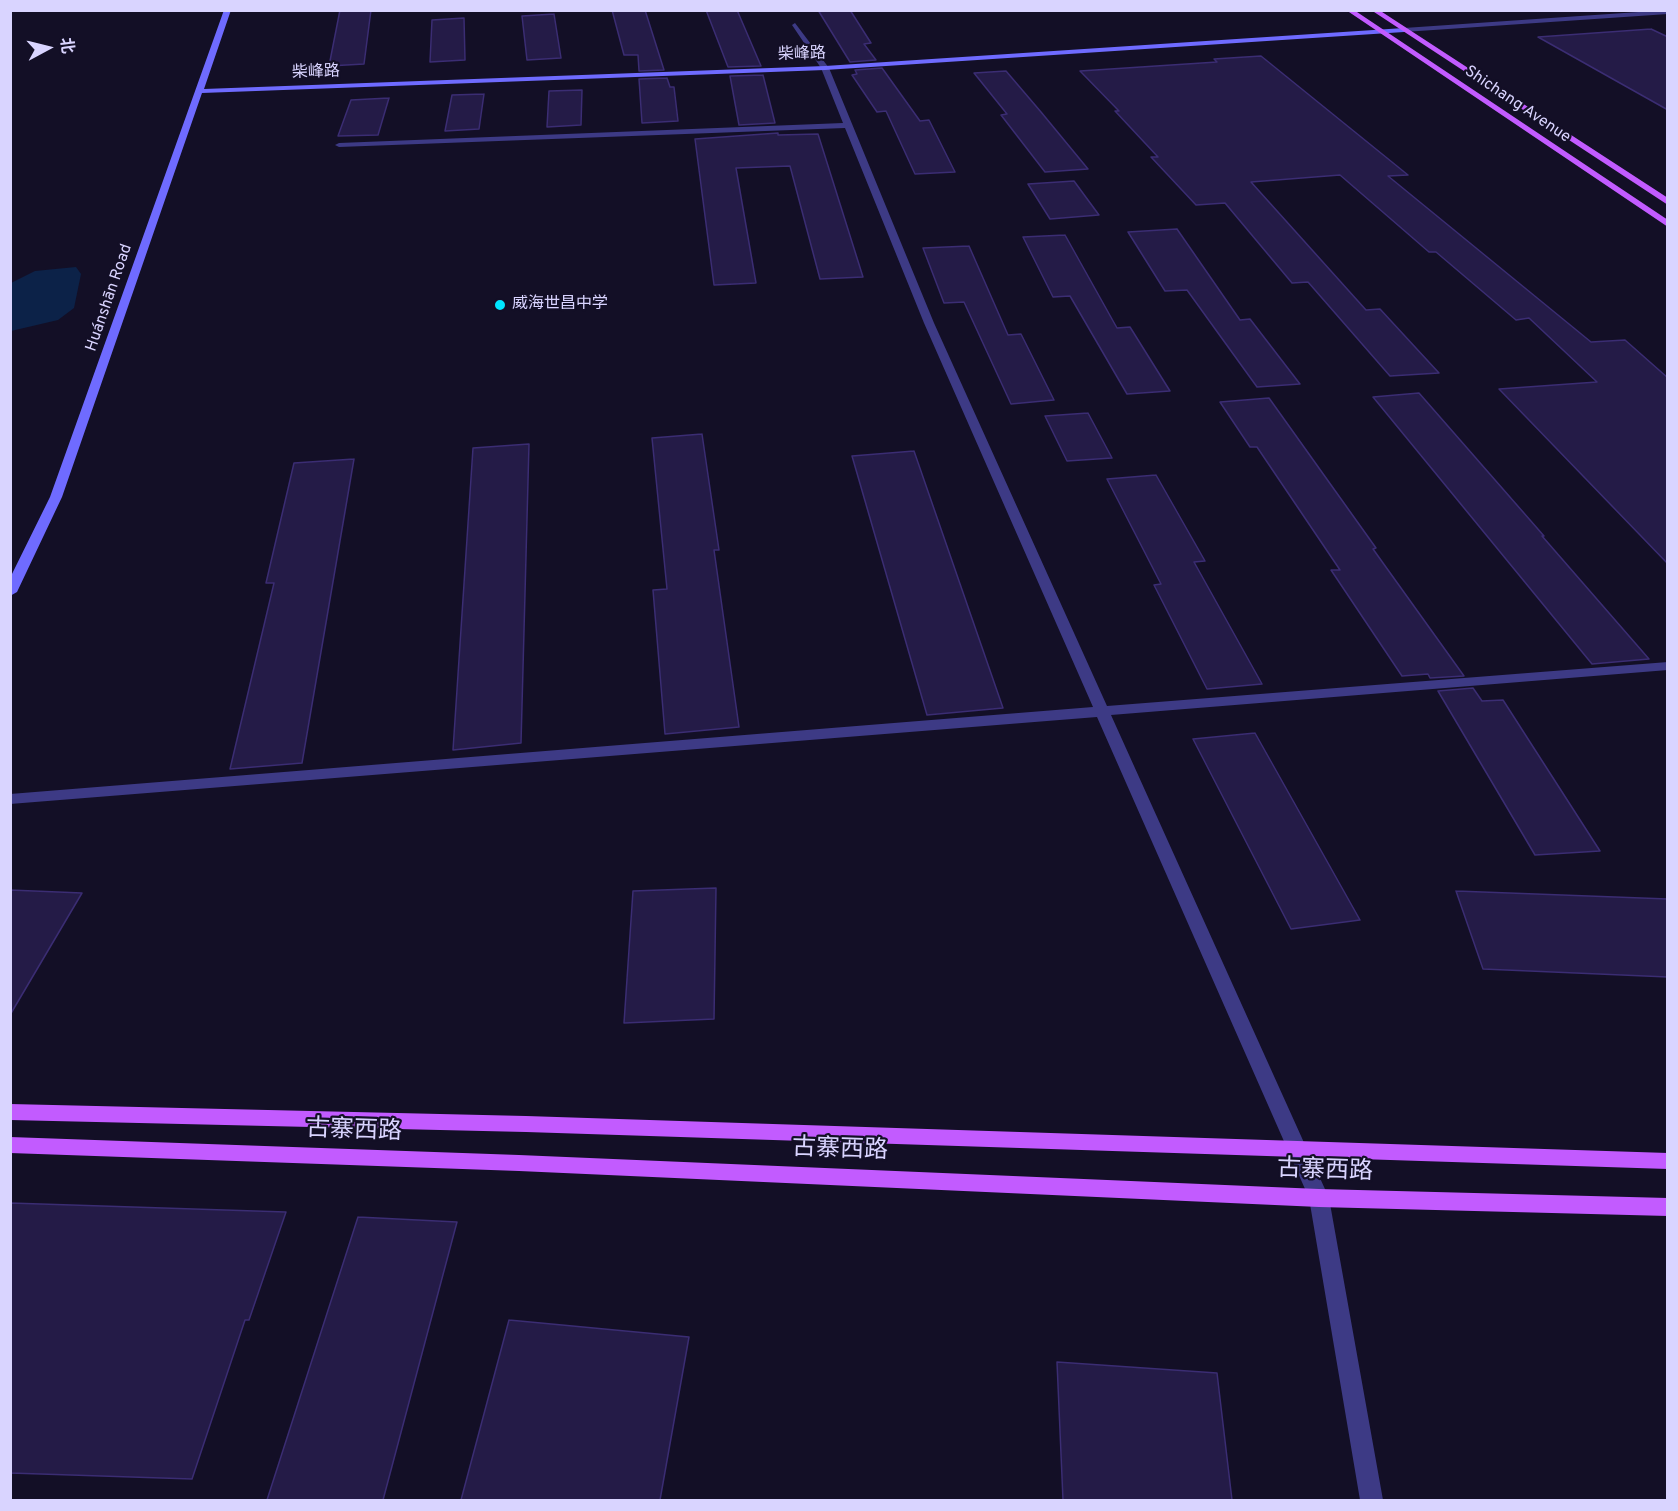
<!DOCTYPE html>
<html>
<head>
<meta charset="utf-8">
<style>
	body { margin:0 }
	#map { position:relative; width:1678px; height:1511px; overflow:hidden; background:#130f26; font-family:Overpass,"Noto Sans SC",sans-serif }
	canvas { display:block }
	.frame { position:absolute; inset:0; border:12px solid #d9d4ff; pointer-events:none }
	.north { position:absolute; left:18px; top:18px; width:60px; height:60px; -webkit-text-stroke:4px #130f26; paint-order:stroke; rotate:83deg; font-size:16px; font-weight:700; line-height:24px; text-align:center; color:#d9d4ff }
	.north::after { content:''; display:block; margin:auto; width:21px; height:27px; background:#d9d4ff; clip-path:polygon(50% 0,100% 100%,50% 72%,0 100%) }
</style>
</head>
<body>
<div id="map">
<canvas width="1678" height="1511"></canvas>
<div class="frame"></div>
<div class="north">北</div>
</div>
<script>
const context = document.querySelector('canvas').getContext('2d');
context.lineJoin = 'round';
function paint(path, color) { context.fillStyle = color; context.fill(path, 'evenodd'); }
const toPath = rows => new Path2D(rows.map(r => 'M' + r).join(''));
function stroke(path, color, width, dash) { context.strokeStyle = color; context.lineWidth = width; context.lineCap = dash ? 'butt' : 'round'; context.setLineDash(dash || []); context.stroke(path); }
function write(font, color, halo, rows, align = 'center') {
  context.font = font + ' Overpass,"Noto Sans SC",sans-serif'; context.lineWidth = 4.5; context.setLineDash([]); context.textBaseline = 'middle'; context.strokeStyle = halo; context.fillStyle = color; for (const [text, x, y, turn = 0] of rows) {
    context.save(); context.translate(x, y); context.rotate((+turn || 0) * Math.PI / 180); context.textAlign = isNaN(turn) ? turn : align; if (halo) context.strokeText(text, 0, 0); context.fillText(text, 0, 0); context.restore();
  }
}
const water = toPath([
	[76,267,81,274,74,308,58,320,11,331,11,283,35,271]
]);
const building = toPath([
	[340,10,371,10,364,64,329,66,340,10],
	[612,10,645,10,664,70,639,71,638,55,624,55,612,10],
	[706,10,737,10,761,66,728,67,706,10],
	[818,10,850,10,871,43,864,44,876,60,850,62,818,10],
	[554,14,561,58,527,60,522,16,554,14],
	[464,18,465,60,430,62,432,20,464,18],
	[1651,29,1668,37,1668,110,1538,37,1651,29],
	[1261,56,1408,175,1388,176,1591,342,1625,340,1668,378,1668,564,1499,389,1597,382,1529,318,1516,320,1436,252,1429,252,1340,175,1251,182,1366,310,1380,309,1439,373,1390,376,1308,282,1292,283,1225,203,1196,205,1151,157,1158,157,1115,111,1119,111,1080,71,1217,62,1214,59,1261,56],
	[882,68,920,121,929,120,955,172,915,174,886,111,877,112,852,75,857,74,855,70,882,68],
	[1006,71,1041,112,1088,169,1045,172,1001,115,1007,114,974,73,1006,71],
	[763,75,775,123,739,125,730,76,763,75],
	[667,78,670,87,674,87,678,121,642,123,639,79,667,78],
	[582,90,581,125,547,127,549,91,582,90],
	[484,94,479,129,445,131,452,95,484,94],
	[389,98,378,135,338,136,351,100,389,98],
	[778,133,778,135,818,134,863,277,820,279,790,166,736,168,756,283,714,285,695,139,778,133],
	[1074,181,1099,215,1050,219,1028,184,1074,181],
	[1177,229,1240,320,1250,319,1300,384,1257,387,1187,290,1165,291,1128,232,1177,229],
	[1065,235,1117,328,1130,327,1170,391,1127,394,1070,296,1053,297,1023,237,1065,235],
	[969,246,1008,335,1021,334,1054,400,1011,404,964,302,944,303,923,248,969,246],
	[1419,393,1544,536,1542,536,1649,659,1592,664,1373,397,1419,393],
	[1269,398,1376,548,1373,549,1464,676,1430,678,1428,674,1402,676,1331,570,1340,570,1257,447,1250,447,1220,402,1269,398],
	[1088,413,1112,458,1067,461,1045,416,1088,413],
	[702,434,719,550,714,550,739,727,665,734,653,590,667,589,652,438,702,434],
	[529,444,521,743,453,750,473,448,529,444],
	[914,451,1003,708,927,715,852,456,914,451],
	[354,459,302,763,230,769,274,583,266,583,294,463,354,459],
	[1156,475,1205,561,1194,562,1262,684,1207,689,1154,585,1161,584,1107,479,1156,475],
	[1473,688,1482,701,1503,700,1600,851,1535,855,1438,691,1473,688],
	[1255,733,1360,920,1291,929,1193,739,1255,733],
	[716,888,714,1019,624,1023,633,891,716,888],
	[10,890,82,893,10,1015,10,890],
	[1456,891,1668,899,1668,977,1483,969,1456,891],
	[10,1203,286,1212,249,1320,245,1320,192,1479,10,1473,10,1203],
	[358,1217,457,1222,383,1500,267,1500,358,1217],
	[509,1320,689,1337,660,1500,461,1500,509,1320],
	[1057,1362,1217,1373,1232,1500,1063,1500,1057,1362]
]);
const street = toPath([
	[1668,10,1668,14,1404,32,1401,30,1404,28,1668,10],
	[795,23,829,68,934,323,1107,706,1668,662,1668,670,1111,715,1329,1198,1383,1500,1360,1500,1309,1198,1097,717,10,804,10,794,1093,707,924,323,845,128,339,147,335,145,339,143,843,123,821,68,792,25,795,23]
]);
const secondary = toPath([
	[224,10,231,10,204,89,825,66,1404,28,1407,30,1404,32,825,70,202,93,62,497,17,592,10,596,10,578,50,497,224,10]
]);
const primary = toPath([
	[1346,10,1354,10,1668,220,1668,227,1346,10],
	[1371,10,1379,10,1668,198,1668,205,1371,10],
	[10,1104,526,1116,1668,1153,1668,1169,526,1132,10,1120,10,1104],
	[10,1137,519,1155,1319,1189,1668,1198,1668,1216,1319,1207,519,1171,10,1153,10,1137]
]);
const markers = [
	[500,305,6,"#00e5ff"]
];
const farStreetnames = [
	["柴峰路",802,55,-2],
	["柴峰路",316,73,-2],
	["Shichang Avenue",1517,105,34],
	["Huánshān Road",110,298,-71]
];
const farPoinames = [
	["威海世昌中学",512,305]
];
const nearStreetnames = [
	["古寨西路",354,1132,2],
	["古寨西路",840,1151,2],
	["古寨西路",1325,1172,2]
];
paint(water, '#0c2248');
paint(building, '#241b47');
stroke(building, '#3b2d73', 1.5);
paint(street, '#3d3a85');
paint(secondary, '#6f6bff');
paint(primary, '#c25bff');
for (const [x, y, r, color] of markers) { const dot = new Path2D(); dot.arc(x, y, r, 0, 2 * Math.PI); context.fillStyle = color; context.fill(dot); stroke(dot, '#130f26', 2); }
write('16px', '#d9d4ff', '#130f26', farStreetnames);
write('16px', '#d9d4ff', '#130f26', farPoinames, 'left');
write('24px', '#d9d4ff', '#130f26', nearStreetnames);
</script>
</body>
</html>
